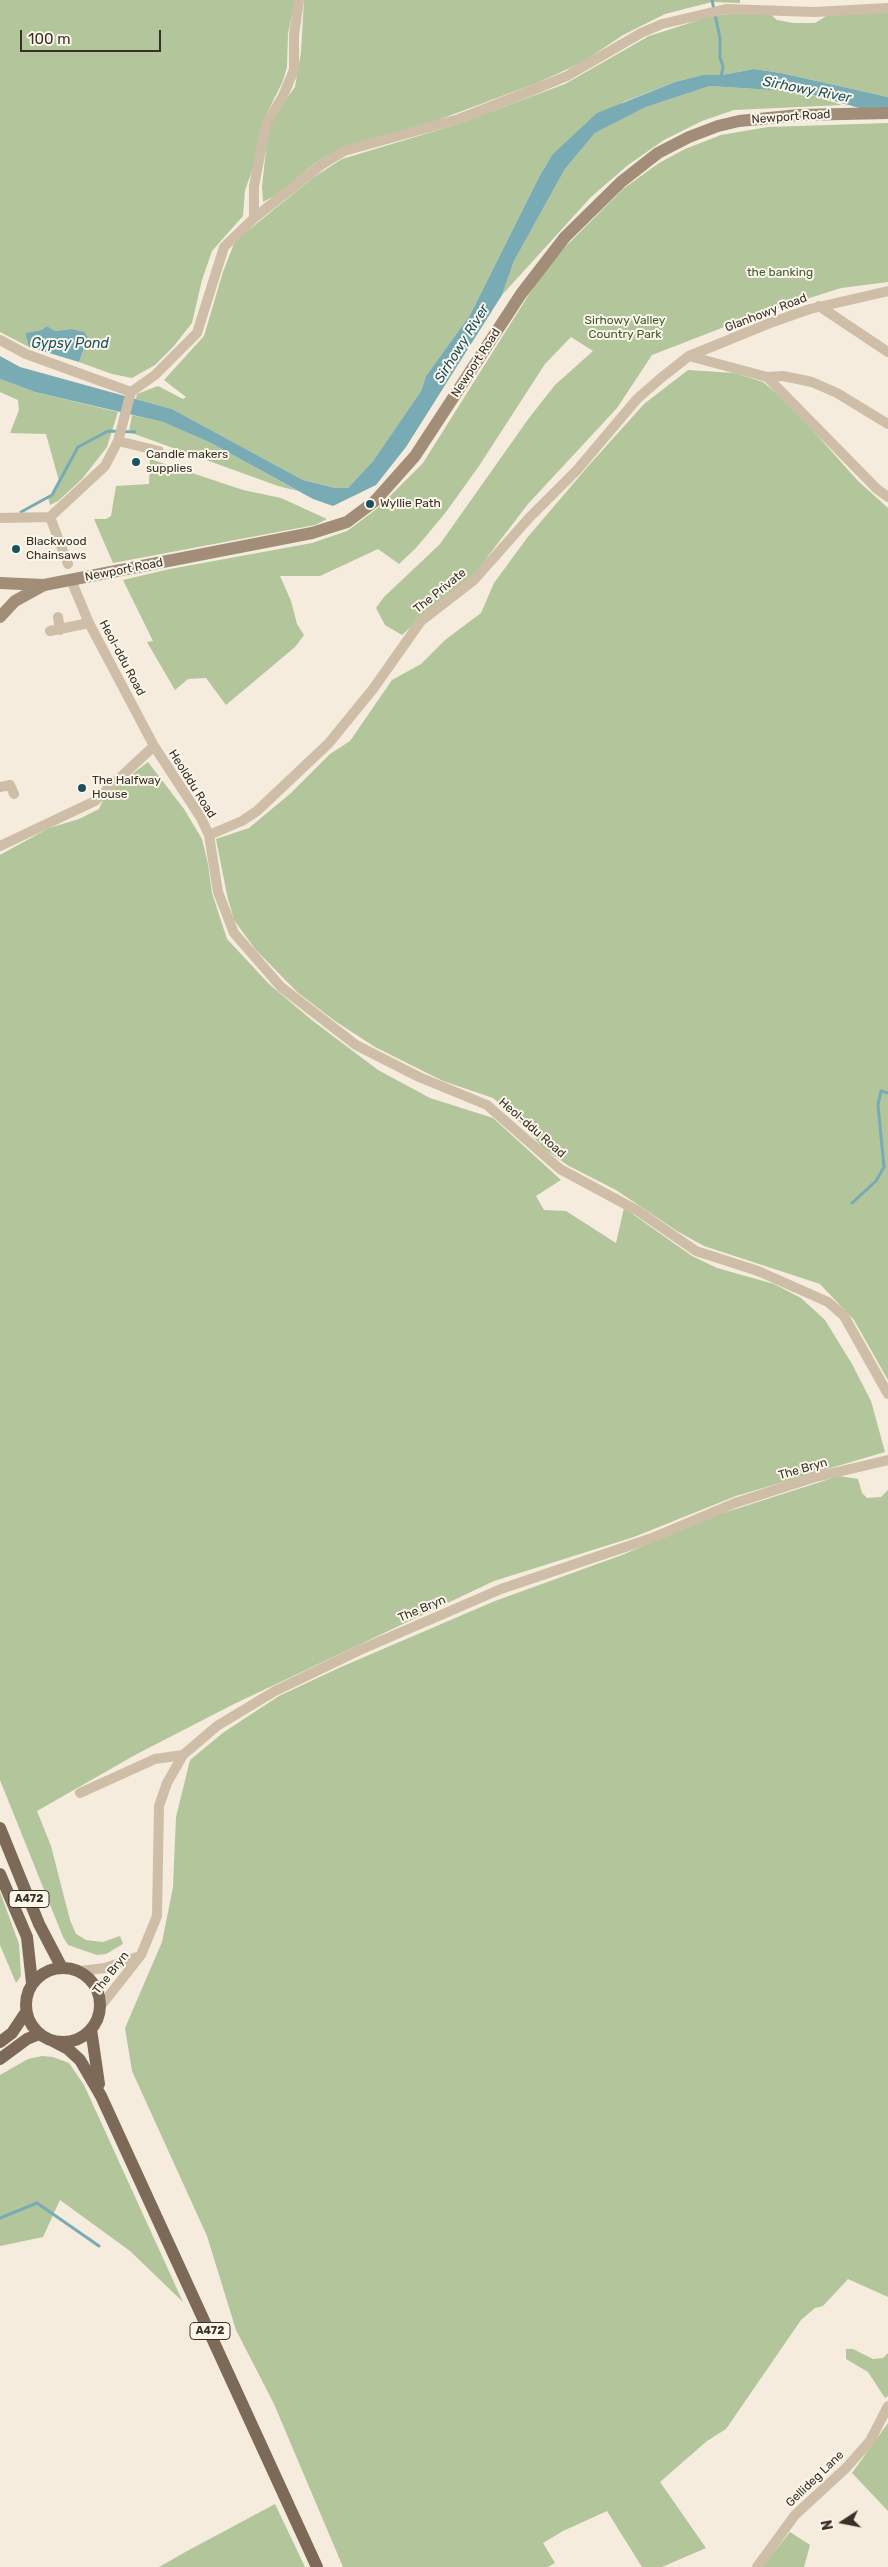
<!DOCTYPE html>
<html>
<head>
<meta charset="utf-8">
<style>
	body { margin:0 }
	#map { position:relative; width:888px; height:2567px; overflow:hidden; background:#f5ecdd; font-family:Rubik,sans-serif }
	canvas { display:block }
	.north { position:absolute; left:818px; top:2497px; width:50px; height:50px; -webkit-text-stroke:4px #fbf6ea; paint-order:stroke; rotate:259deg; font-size:14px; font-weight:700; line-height:20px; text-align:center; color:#3a3028 }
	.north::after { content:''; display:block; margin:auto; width:18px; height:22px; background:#3a3028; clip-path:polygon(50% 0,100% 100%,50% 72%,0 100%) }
	.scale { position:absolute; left:20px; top:30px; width:141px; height:22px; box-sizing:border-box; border:2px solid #3a3028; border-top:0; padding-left:6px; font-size:15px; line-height:18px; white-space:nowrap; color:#3a3028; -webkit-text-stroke:4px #fbf6ea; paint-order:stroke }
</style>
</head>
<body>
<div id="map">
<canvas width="888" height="2567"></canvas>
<div class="north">N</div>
<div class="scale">100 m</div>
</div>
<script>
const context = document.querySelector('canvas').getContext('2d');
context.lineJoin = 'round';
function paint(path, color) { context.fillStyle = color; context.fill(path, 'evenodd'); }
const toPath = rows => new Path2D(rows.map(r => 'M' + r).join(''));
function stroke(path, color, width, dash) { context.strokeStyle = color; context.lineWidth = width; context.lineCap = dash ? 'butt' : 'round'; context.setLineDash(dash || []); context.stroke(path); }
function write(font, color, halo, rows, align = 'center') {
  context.font = font + ' Rubik,sans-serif'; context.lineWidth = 4; context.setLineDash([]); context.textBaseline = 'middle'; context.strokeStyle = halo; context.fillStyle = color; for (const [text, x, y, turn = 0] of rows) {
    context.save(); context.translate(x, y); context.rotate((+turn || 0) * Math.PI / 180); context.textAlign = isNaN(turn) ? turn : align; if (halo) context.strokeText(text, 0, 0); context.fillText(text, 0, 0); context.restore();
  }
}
const green = toPath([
	[0,0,295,0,288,34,287,67,283,81,262,123,255,163,245,190,243,216,212,251,202,280,192,323,173,347,155,365,132,378,112,374,79,362,88,338,71,329,55,331,47,326,41,330,25,333,29,347,0,332],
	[304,0,740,0,740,3,712,2,665,14,623,35,583,62,537,83,406,132,337,150,315,163,278,194,263,202,262,187,268,131,274,116,295,87,301,52],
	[888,12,888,97,781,73,754,69,722,75,702,75,675,82,623,102,552,155,539,177,470,315,426,376,421,391,373,461,348,488,335,488,303,480,172,409,136,399,137,394,158,386,183,399,186,397,164,380,204,336,223,272,235,241,314,177,342,159,455,125,565,84,649,36,715,15,745,13,771,15,777,20,793,23,815,23,828,15],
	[710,86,802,92,842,105,734,110,702,121,664,140,628,165,591,197,502,295,514,261,565,169,595,133,646,107],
	[888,123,888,282,841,288,750,317,652,355,617,408,528,504,472,577,434,606,402,635,385,625,376,608,384,597,440,544,529,418,555,385,593,351,571,337,545,364,479,466,446,512,416,548,399,564,378,549,320,576,280,576,291,601,297,624,304,635,295,647,226,705,206,678,188,679,175,690,147,642,153,641,123,580,170,569,312,543,347,531,378,508,423,463,538,280,563,249,623,189,659,163,685,149,721,135,768,127],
	[688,370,734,373,763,382,790,405,858,481,888,508,888,1380,854,1320,820,1284,704,1246,677,1231,616,1190,569,1166,544,1149,522,1124,493,1098,443,1081,375,1047,335,1021,297,992,255,949,234,920,227,895,216,839,249,828,291,793,330,754,350,741,392,680,421,664,445,640,481,613,494,583,527,538,590,464,644,404],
	[0,379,35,392,118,412,107,447,82,479,58,501,50,505,48,497,52,495,59,481,46,434,10,433,19,410,18,400,0,392],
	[132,415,163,422,211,443,298,491,278,486,129,432],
	[150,459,243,490,281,498,327,519,315,525,113,563,94,519,106,519,111,516,116,486,149,484],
	[148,762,184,809,202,839,208,864,212,893,227,939,269,984,313,1021,378,1070,430,1098,493,1118,561,1180,536,1196,544,1210,566,1211,616,1243,624,1208,692,1256,717,1268,774,1284,801,1298,825,1320,852,1364,871,1401,885,1452,736,1496,634,1537,494,1581,234,1704,135,1755,37,1811,51,1846,70,1920,76,1934,86,1940,103,1942,120,1936,123,1944,106,1954,97,1955,68,1945,63,1937,0,1780,0,855,49,828,79,819,99,809,104,798,115,787],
	[839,1476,858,1479,862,1493,867,1498,881,1497,888,1490,888,2297,848,2279,823,2306,815,2308,801,2320,726,2429,707,2441,660,2482,706,2548,662,2567,642,2567,607,2511,563,2531,543,2543,555,2563,548,2567,343,2567,274,2404,236,2330,207,2236,132,2071,125,2028,162,1942,173,1887,176,1817,190,1760,224,1732,279,1696,341,1667,495,1601,622,1555,717,1515],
	[0,1892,19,1944,21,1976,16,1983,0,1945],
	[42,2056,53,2057,69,2063,84,2085,183,2302,130,2251,60,2200,43,2237,0,2246,0,2075,28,2059],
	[846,2349,853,2349,873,2359,883,2358,888,2353,888,2396,885,2398,868,2372,846,2359],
	[888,2423,888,2511,852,2473],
	[275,2504,305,2567,159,2567,189,2550],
	[790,2532,810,2545,804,2567,762,2567]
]);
const water = toPath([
	[754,69,781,73,888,97,888,116,802,92,710,86,646,107,595,133,565,169,514,261,502,295,406,447,376,485,333,506,313,499,211,443,163,422,35,392,0,379,0,356,20,367,172,409,303,480,335,488,348,488,373,461,421,391,426,376,470,315,539,177,552,155,597,113,675,82,702,75,722,75],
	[47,326,55,331,71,329,84,332,88,338,79,362,29,347,25,333,41,330]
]);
const stream = toPath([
	[712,0,720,38,720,58,723,66,721,78],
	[21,512,52,495,78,447,108,431,135,432],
	[852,1203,876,1181,884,1167,878,1105,881,1091,888,1093],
	[0,2218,37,2203,99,2246]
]);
const street = toPath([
	[254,218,254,186,266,124,283,96,294,70,294,35,299,0],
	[819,306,888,352],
	[0,340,26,354,131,392],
	[689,356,767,377,783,376,812,382,837,393,888,424],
	[767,377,877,489,888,497],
	[118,441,159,451],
	[50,517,68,564],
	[0,518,50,517,105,466,118,441,131,392,155,375,197,333,224,247,254,218,321,165,344,151,459,119,538,88,567,76,641,33,662,24,726,9,814,12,888,8],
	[71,580,89,623,154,746,201,818,209,835,218,892,234,933,281,987,356,1045,419,1077,487,1105,560,1169,638,1211,696,1251,758,1271,828,1302,844,1316,888,1394],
	[58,617,60,630],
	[50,631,89,623],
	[0,787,10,785,14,794],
	[209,835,242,821,257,811,329,743,373,689,421,621,474,580,529,518,577,470,637,399,661,378,689,356,770,323,810,309,888,291],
	[0,846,95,801,154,746],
	[80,1793,155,1759,183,1755],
	[79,1971,105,1968,140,1956],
	[100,2007,141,1955,157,1916,159,1806,167,1783,183,1755,217,1726,275,1691,360,1650,501,1589,652,1538,735,1503,812,1478,888,1460],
	[757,2567,795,2515,846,2468,870,2441,888,2406]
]);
const secondary = toPath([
	[0,583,44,585,312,533,347,522,375,501,415,456,521,294,565,237,621,182,658,153,689,137,718,126,739,121,799,115,888,113],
	[0,617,15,601,44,585]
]);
const primary = toPath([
	[0,1828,39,1924,62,1968],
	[0,1874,27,1937,32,1983],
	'26 2005a37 37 0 1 1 74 0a37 37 0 1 1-74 0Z',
	[91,2029,99,2084],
	[51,2040,68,2049,80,2060,101,2096,317,2567],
	[0,2042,12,2033,26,2012],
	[0,2059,27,2039,39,2034]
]);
const markers = [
	[136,462,5,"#1a5260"],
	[370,504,5,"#1a5260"],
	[16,549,5,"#1a5260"],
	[82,788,5,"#1a5260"]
];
const shields = [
	[29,1899,40],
	[210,2331,40]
];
const shieldNames = [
	["A472",29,1899],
	["A472",210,2331]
];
const streetNames = [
	["Newport Road",791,117,-4],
	["Glanhowy Road",766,313,-21],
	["Newport Road",476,363,-57],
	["Newport Road",124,570,-11],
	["The Private",440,591,-39],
	["Heol-ddu Road",122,658,62],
	["Heolddu Road",192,784,58],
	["Heol-ddu Road",532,1128,41],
	["The Bryn",803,1469,-16],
	["The Bryn",422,1609,-23],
	["The Bryn",111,1973,-52],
	["Gellideg Lane",815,2479,-44]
];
const parkNames = [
	["the banking",780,273],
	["Sirhowy Valley",625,321],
	["Country Park",625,335]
];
const poiNames = [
	["Candle makers",146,455],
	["supplies",146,469],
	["Wyllie Path",380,504],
	["Blackwood",26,542],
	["Chainsaws",26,556],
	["The Halfway",92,781],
	["House",92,795]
];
const waterNames = [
	["Sirhowy River",807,90,11],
	["Gypsy Pond",70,344],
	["Sirhowy River",462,344,-58]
];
paint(green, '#b2c59b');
paint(water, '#79abb4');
stroke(stream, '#79abb4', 3);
stroke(street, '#cebea7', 10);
stroke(secondary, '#a28d78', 12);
stroke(primary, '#7d6958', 12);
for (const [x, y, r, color] of markers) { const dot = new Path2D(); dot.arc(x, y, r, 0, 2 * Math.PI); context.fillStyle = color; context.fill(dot); stroke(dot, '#fbf6ea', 2); }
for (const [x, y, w] of shields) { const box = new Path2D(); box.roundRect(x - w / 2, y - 8.5, w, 17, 4); context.fillStyle = '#fbf6ea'; context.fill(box); stroke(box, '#3a3028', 1); }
write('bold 11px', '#3a3028', null, shieldNames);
write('12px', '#3a3028', '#fbf6ea', streetNames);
write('12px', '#435b2a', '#fbf6ea', parkNames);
write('12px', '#3a3028', '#fbf6ea', poiNames, 'left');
write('italic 14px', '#1a5260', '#fbf6ea', waterNames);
</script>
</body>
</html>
